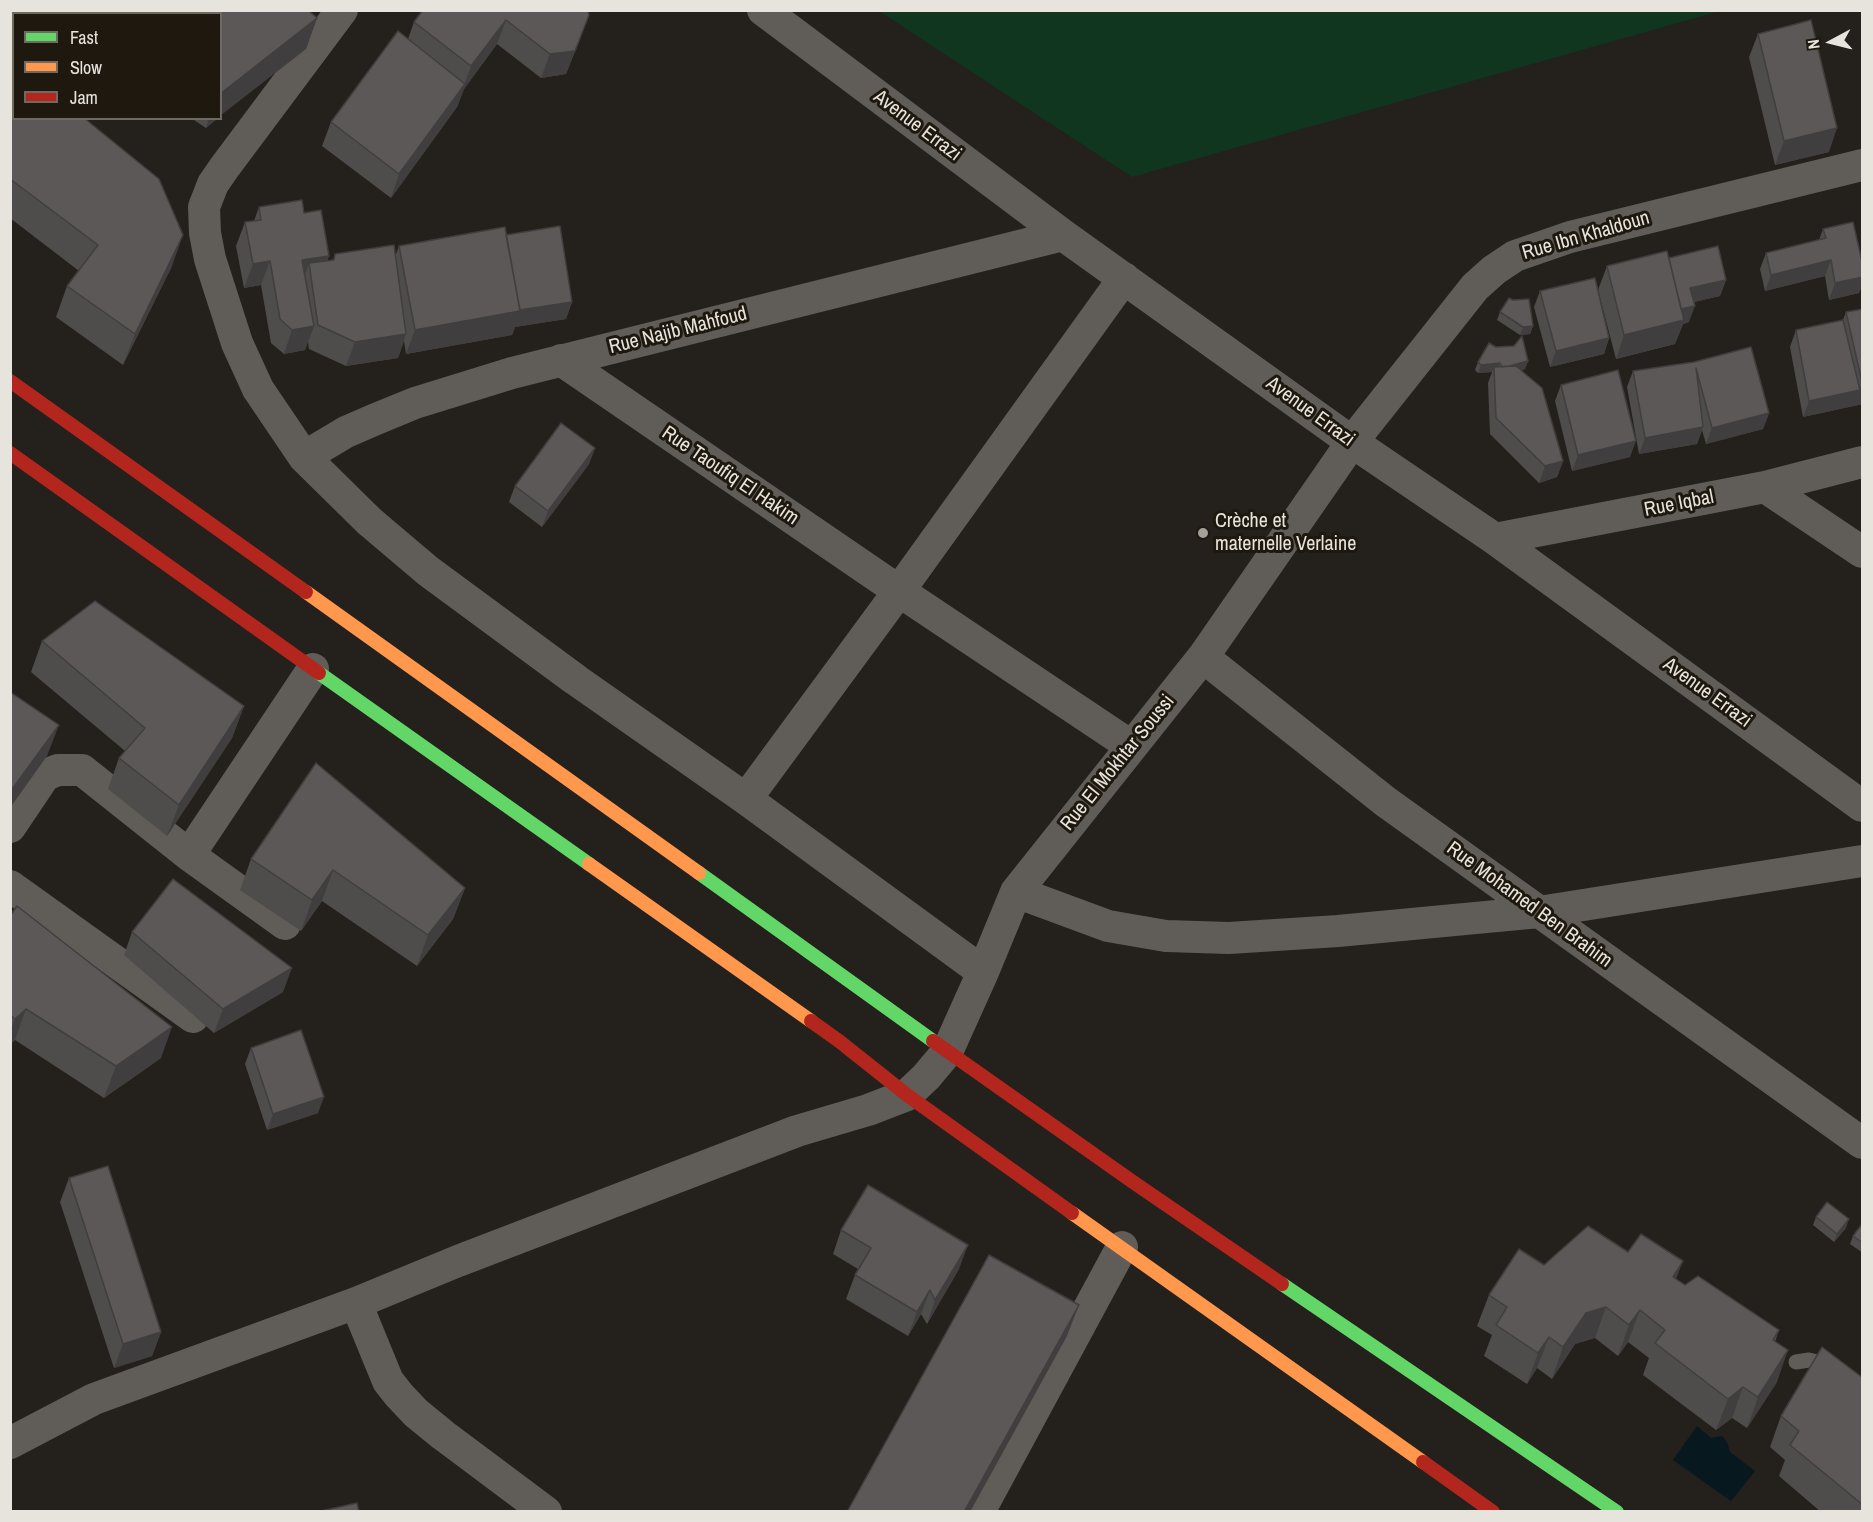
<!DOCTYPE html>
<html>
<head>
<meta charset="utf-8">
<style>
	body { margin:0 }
	#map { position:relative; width:1873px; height:1522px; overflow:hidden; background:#24201c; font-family:"Archivo Narrow",sans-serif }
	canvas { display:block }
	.frame { position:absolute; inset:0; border:12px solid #e7e3dd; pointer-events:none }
	.legend { position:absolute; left:12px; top:12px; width:210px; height:108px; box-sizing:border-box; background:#1e180f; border:2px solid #6e6961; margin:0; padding:8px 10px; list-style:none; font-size:18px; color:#e7e3dd }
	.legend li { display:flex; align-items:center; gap:12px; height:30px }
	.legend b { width:30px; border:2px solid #6e6961 }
	.north { position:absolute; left:1801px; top:12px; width:60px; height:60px; -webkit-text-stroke:4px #1e180f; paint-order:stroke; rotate:263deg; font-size:16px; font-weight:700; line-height:24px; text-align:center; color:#e7e3dd }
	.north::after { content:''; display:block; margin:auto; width:21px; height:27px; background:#e7e3dd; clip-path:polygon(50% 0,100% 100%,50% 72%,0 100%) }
</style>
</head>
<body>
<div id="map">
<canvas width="1873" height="1522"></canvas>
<div class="frame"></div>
<ul class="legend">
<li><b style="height:8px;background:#63d668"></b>Fast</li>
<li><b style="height:8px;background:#ff974d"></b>Slow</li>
<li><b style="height:8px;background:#b3261e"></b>Jam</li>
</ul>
<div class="north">N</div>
</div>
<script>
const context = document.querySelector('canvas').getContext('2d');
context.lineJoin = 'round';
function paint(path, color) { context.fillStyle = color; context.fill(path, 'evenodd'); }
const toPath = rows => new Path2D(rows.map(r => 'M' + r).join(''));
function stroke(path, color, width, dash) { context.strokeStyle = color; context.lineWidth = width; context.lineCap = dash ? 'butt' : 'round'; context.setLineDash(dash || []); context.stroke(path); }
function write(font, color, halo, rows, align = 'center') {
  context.font = font + ' "Archivo Narrow",sans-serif'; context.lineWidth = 6; context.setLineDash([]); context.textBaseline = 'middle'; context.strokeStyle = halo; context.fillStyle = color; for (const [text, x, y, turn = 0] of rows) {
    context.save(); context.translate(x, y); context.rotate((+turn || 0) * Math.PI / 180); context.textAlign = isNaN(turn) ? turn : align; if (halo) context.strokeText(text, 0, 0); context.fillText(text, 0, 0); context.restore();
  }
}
const green = toPath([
	[879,11,1720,11,1132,177]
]);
const water = toPath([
	[1697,1426,1711,1438,1722,1436,1727,1442,1730,1452,1755,1471,1731,1501,1673,1460]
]);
const lane = toPath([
	[1796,1362,1809,1360,1826,1364,1862,1393]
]);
const street = toPath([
	[342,10,224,168,213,184,204,207,205,233,210,259,237,343,258,389,304,457,369,521,428,571,576,680,746,799,983,972],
	[763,10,1063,235,1352,442,1495,539,1862,806],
	[561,360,899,591,1131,746],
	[304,457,346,432,376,419,415,403,512,373,1063,235],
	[1765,487,1862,552],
	[1495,539,1765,487,1862,462],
	[1203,657,1386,802,1862,1143],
	[746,799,899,591,1124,278],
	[10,827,45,775,58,770,82,770,189,855,285,924],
	[189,855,313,669],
	[10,886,193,1017],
	[1016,892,1108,926,1166,936,1229,938,1338,931,1539,912,1862,861],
	[356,1303,388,1381,399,1395,416,1413,443,1435,546,1512],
	[10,1443,94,1399,356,1303,458,1261,797,1131,868,1110,907,1095,926,1077,947,1052,983,972,1016,892,1203,657,1352,442,1475,287,1494,270,1515,256,1570,237,1862,165],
	[979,1512,1122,1247]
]);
const fast = toPath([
	[319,673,589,864],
	[699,873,933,1041],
	[1282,1284,1617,1512]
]);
const slow = toPath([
	[306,592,699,873],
	[589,864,811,1021],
	[1072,1213,1423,1462]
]);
const jam = toPath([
	[10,381,306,592],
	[10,453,319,673],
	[811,1021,839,1041,907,1095,1072,1213],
	[933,1041,1133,1182,1282,1284],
	[1423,1462,1493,1512]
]);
const wall = toPath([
	[36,10,308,10,317,18,306,49,220,14,38,14],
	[588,10,580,39,566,74,541,78,497,44,464,89,457,107,391,198,322,146,331,122,408,39,414,22],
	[1758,34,1829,152,1775,165,1749,57],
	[10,90,172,266,123,365,56,317,67,286,79,271,10,218],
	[191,118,218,118,206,128],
	[259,207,304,213,329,256,327,261,333,260,335,254,395,257,399,246,506,235,572,302,566,319,515,327,512,335,406,354,404,341,398,358,346,366,309,349,308,341,305,350,284,354,271,343,261,285,244,288,236,246,245,222,254,221],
	[1823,229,1863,266,1863,283,1859,293,1829,300,1825,276,1765,291,1760,269,1766,253,1819,240],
	[1669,258,1726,280,1720,296,1694,302,1689,322,1683,324,1675,344,1616,359,1598,290,1607,266],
	[1540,291,1609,338,1604,354,1550,367,1534,307],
	[1863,309,1863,404,1803,417,1790,347,1796,330,1843,320,1846,312],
	[1500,312,1533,326,1530,334,1520,335,1497,320],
	[1496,347,1528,361,1525,369,1522,370,1563,461,1557,477,1539,483,1490,434,1488,383,1492,372,1478,373,1475,370,1478,362],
	[1694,362,1769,413,1763,429,1706,444,1702,430,1697,444,1639,454,1627,387,1633,371],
	[1561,385,1630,457,1572,471,1555,401],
	[595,448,589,464,542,527,509,502,515,486],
	[42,641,244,706,232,738,167,836,108,789,119,758,125,751,31,672],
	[251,859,465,888,453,919,417,966,322,901,301,931,240,890],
	[10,916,161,1058,104,1098,15,1040,10,1044],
	[132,932,283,992,214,1033,124,955],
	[251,1048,318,1113,267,1130,245,1064],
	[69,1178,161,1332,152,1356,114,1368,60,1202],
	[1816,1217,1846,1228,1834,1242,1813,1225],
	[1863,1223,1863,1253,1850,1244,1853,1236],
	[841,1230,959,1269,927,1324,921,1314,908,1336,846,1299,855,1275,858,1269,833,1254],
	[1628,1252,1685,1285,1779,1330,1775,1342,1777,1382,1747,1428,1732,1418,1716,1430,1643,1375,1649,1358,1628,1342,1618,1356,1595,1338,1575,1344,1552,1379,1537,1368,1527,1384,1484,1356,1492,1335,1477,1326,1489,1295,1544,1265],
	[1863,1378,1863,1512,1821,1512,1779,1476,1785,1460,1770,1447,1781,1416]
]);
const shadedWall = toPath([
	[589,15,566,74,541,78,550,54],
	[317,18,306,49,220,116,220,94],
	[506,20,497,44,464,89,457,107,391,198,399,174,464,85,471,66],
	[209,118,218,118,206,128],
	[1837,128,1829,152,1775,165,1784,141],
	[183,235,172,266,123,365,135,334],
	[329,256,321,279,309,263,302,283,302,260],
	[1831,260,1825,276,1765,291,1771,275],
	[270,261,261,285,244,288,253,264],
	[1863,277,1863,283,1859,293,1829,300,1835,283],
	[1726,280,1720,296,1685,304,1690,288],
	[572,302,566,319,515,327,512,335,406,354,415,330,518,311],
	[1695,306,1689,322,1683,324,1675,344,1616,359,1624,335,1680,310],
	[314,326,305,350,284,354,292,330],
	[1533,326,1530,334,1520,335,1523,327],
	[406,334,398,358,346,366,355,342],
	[1609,338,1604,354,1550,367,1556,351],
	[1528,361,1525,369,1500,376,1503,368],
	[1500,363,1497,371,1494,367,1492,372,1478,373,1481,365],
	[1862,382,1863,404,1803,417,1809,401,1860,390],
	[1769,413,1763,429,1706,444,1712,428],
	[1703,427,1697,444,1639,454,1645,438],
	[1636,441,1630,457,1572,471,1578,455],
	[595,448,589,464,542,527,548,511],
	[1563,461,1557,477,1539,483,1545,466],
	[244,706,232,738,167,836,179,805],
	[59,725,47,756,10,808,10,792],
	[333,870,322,901,301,931,312,900],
	[465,888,453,919,417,966,428,935],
	[292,968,283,992,214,1033,223,1009],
	[26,1009,15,1040,10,1044,10,1032,15,1019],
	[172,1027,161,1058,104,1098,116,1066],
	[324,1097,318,1113,267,1130,273,1114],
	[1849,1219,1846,1228,1834,1242,1837,1234],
	[968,1245,959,1269,927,1324,935,1300],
	[1683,1261,1671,1292,1673,1277],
	[930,1290,921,1314,908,1336,917,1312],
	[1079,1305,1067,1336,970,1512,964,1512],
	[1606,1307,1595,1338,1575,1344,1552,1379,1563,1347,1586,1313],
	[1640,1310,1628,1342,1618,1356,1629,1325],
	[161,1332,152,1356,114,1368,123,1344],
	[1549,1337,1537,1368,1527,1384,1538,1353],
	[1788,1350,1777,1382,1747,1428,1758,1397],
	[1743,1387,1732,1418,1716,1430,1728,1399]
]);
const building = toPath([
	[72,10,308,10,317,18,220,94,220,14,77,14,72,10],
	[423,10,588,10,589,15,575,51,550,54,506,20,471,66,414,22,423,10],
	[1811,20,1837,128,1784,141,1758,34,1811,20],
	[398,31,465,84,399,174,331,122,398,31],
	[10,90,14,93,14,118,84,118,159,179,183,235,135,334,67,286,98,245,10,179,10,90],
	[302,200,304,213,321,210,329,256,302,260,314,326,292,330,280,319,270,261,253,264,245,222,261,220,259,207,302,200],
	[1853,222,1863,266,1863,277,1835,283,1831,260,1771,275,1766,253,1826,238,1823,229,1853,222],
	[560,226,572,302,520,310,506,235,560,226],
	[505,227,520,311,415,330,399,246,505,227],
	[394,245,406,334,355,342,318,325,309,263,334,260,335,254,394,245],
	[1718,246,1726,280,1690,288,1695,306,1681,309,1669,258,1718,246],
	[1667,251,1684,320,1624,335,1607,266,1667,251],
	[1595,278,1609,338,1556,351,1540,291,1595,278],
	[1509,298,1513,300,1529,299,1533,326,1523,327,1500,312,1509,298],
	[1863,309,1863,382,1862,382,1846,312,1863,309],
	[1843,320,1860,390,1809,401,1796,330,1843,320],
	[1522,336,1528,361,1509,366,1502,367,1500,363,1481,365,1478,362,1489,343,1496,347,1514,346,1522,336],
	[1751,347,1769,413,1712,428,1696,368,1703,427,1645,438,1633,371,1694,362,1751,347],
	[1516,366,1542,388,1563,461,1545,466,1496,418,1494,367,1516,366],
	[1618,370,1636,441,1578,455,1561,385,1618,370],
	[561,423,595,448,548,511,515,486,561,423],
	[95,601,244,706,179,805,119,758,145,728,42,641,95,601],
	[10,692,59,725,10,792,10,692],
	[316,763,465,888,428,935,333,870,312,900,251,859,316,763],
	[173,879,292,968,223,1009,132,932,173,879],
	[17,906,172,1027,116,1066,26,1009,15,1019,10,1015,10,916,17,906],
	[301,1030,324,1097,273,1114,251,1048,301,1030],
	[108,1166,161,1332,123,1344,69,1178,108,1166],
	[868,1185,968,1245,935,1300,930,1290,917,1312,855,1275,871,1248,841,1230,868,1185],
	[1827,1202,1849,1219,1837,1234,1816,1217,1827,1202],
	[1863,1223,1863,1243,1853,1236,1863,1223],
	[1588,1226,1628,1252,1641,1234,1683,1261,1673,1277,1685,1285,1698,1276,1779,1330,1773,1340,1788,1350,1758,1397,1743,1387,1728,1399,1655,1343,1665,1330,1640,1310,1629,1325,1606,1307,1586,1313,1563,1347,1549,1337,1538,1353,1496,1325,1507,1307,1489,1295,1519,1249,1544,1265,1588,1226],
	[989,1255,1079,1305,964,1512,847,1512,989,1255],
	[1822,1347,1863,1378,1863,1505,1790,1445,1799,1431,1781,1416,1822,1347],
	[357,1503,359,1512,317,1512,357,1503]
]);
const markers = [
	[1203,533,6,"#a39f99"]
];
const streetNames = [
	["Avenue Errazi",917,126,37],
	["Rue Ibn Khaldoun",1586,236,-16],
	["Rue Najib Mahfoud",678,331,-14],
	["Avenue Errazi",1310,412,36],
	["Rue Taoufiq El Hakim",730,476,34],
	["Rue Iqbal",1679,504,-11],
	["Avenue Errazi",1707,693,36],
	["Rue El Mokhtar Soussi",1118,763,-51],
	["Rue Mohamed Ben Brahim",1529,905,36]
];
const poiNames = [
	["Crèche et",1215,522],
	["maternelle Verlaine",1215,545]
];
paint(green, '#10361f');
paint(water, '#07181f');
stroke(lane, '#605d59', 15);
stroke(street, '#605d59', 32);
stroke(fast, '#63d668', 14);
stroke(slow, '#ff974d', 14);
stroke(jam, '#b3261e', 14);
paint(wall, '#4f4c4c');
paint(shadedWall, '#403e3e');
paint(building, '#5c5858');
stroke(building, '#403e3e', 1.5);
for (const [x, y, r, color] of markers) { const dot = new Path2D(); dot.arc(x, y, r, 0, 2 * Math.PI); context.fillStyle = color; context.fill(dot); stroke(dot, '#1e180f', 2); }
write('20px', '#e7e3dd', '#1e180f', streetNames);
write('20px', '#e7e3dd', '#1e180f', poiNames, 'left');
</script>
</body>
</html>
